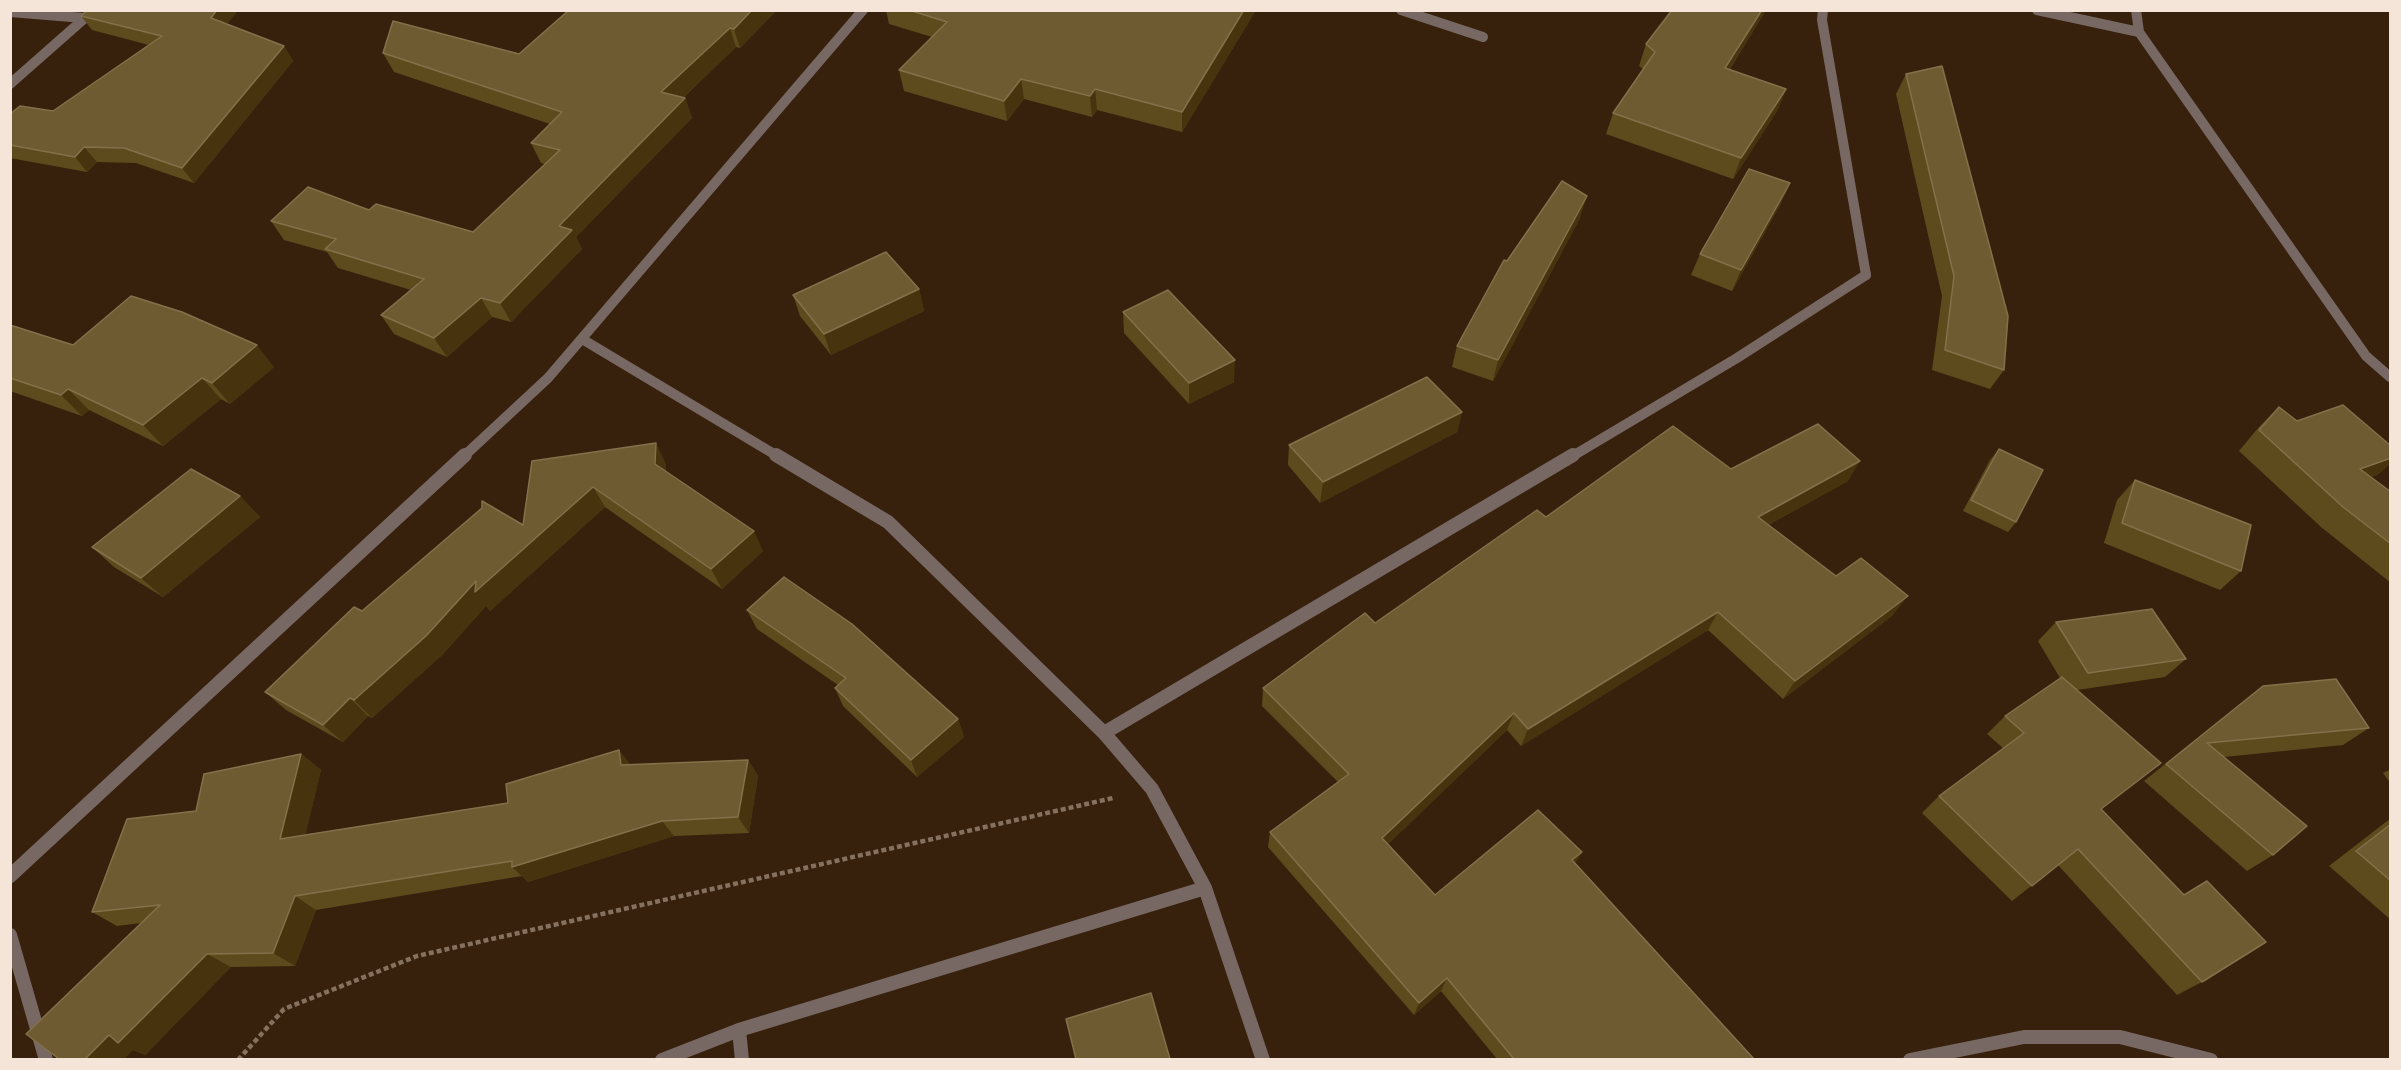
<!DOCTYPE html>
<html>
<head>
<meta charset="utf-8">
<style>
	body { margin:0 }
	#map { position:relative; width:2401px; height:1070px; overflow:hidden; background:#37210c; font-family:"Work Sans",sans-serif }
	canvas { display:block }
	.frame { position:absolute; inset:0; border:12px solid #f4e5d8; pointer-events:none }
</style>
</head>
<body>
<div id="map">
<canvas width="2401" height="1070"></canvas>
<div class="frame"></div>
</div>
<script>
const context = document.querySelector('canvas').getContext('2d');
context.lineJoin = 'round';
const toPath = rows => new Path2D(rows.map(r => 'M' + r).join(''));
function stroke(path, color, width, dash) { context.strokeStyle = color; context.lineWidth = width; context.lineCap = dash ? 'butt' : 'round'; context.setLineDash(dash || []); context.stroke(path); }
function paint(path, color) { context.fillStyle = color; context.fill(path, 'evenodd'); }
const path = toPath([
	[238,1060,284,1009,417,956,1113,798]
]);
const service = toPath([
	[1823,10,1822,20,1866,275]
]);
const minorFar1 = toPath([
	[1401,10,1483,37],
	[2037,10,2139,32],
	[2136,10,2139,32,2366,356,2390,377],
	[10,12,84,18],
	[10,84,94,10],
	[582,339,779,457],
	[463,457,548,378,863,10],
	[1571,457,1737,358,1866,275]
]);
const minor = toPath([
	[776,455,888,522,1104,733,1152,789,1205,888,1263,1060],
	[1104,733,1573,455],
	[10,876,465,455],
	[10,935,46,1060],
	[739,1030,742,1060],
	[662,1060,739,1030,1205,888],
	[1910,1060,2024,1037,2120,1037,2211,1060]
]);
const wall = toPath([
	[88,10,238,10,227,24,284,46,293,61,194,183,136,163,97,162,87,172,10,158,10,114,53,111,149,45,92,30,81,16],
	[569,10,777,10,740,48,736,47,683,98,685,98,692,118,576,237,582,249,511,322,492,317,447,357,394,334,381,315,411,290,338,268,327,252,284,240,271,221,369,210,473,232,545,164,541,163,531,143,550,124,394,72,383,53,519,54],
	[886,10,1256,10,1182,132,1097,110,1092,117,1024,99,1007,121,904,91,899,70,932,37,889,24],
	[1672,10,1766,10,1730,69,1786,89,1777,111,1733,179,1606,134,1613,113,1643,69,1639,66,1646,44],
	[1906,74,2004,370,1990,389,1932,370,1942,296,1896,94],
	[1790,183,1780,205,1732,291,1691,275,1700,254],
	[1580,218,1493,381,1452,367,1457,346,1507,261],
	[919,289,924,311,831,355,800,316,793,295],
	[1123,312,1234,382,1189,404,1124,333],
	[10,325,73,345,274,367,230,404,221,399,163,446,89,410,82,416,10,391],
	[2279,407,2297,421,2391,446,2391,463,2377,475,2371,477,2391,492,2391,583,2321,527,2239,451,2258,428],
	[1462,412,1457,432,1320,503,1288,465,1289,445],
	[1999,449,2016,522,2008,532,1963,511,1990,460],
	[532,461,666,464,666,472,763,551,722,589,605,507,490,611,486,606,442,655,372,718,368,716,343,742,286,710,265,692,362,611,523,525],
	[1731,469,1848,481,1768,525,1836,576,1893,615,1783,699,1708,630,1521,746,1507,730,1388,844,1435,895,1582,852,1575,863,1754,1059,1497,1059,1441,991,1414,1015,1268,847,1270,832,1338,782,1262,706,1263,688,1375,623,1546,517],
	[2135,480,2241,571,2220,590,2104,543,2117,500],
	[240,496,260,517,163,597,114,567,92,547],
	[747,610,958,719,964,737,917,777,843,706,835,688,838,685,757,629],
	[2056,622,2186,659,2165,677,2077,690,2101,809,2202,982,2177,995,2058,865,2012,901,1922,813,1939,796,2004,749,1987,734,2005,716,2060,678,2038,641],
	[2240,704,2369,728,2343,745,2224,757,2273,855,2247,871,2144,781],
	[619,750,630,765,748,760,758,776,749,833,674,836,528,882,522,876,316,910,295,966,231,967,145,1055,133,1050,141,923,117,926,92,912,196,811,301,754,321,770,305,835,508,803],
	[2391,769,2391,784,2383,773],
	[2391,818,2391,920,2329,866]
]);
const shadedWall = toPath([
	[217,10,238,10,220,33,211,18],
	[752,10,777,10,740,48,734,29],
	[1244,10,1256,10,1182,132,1182,112],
	[1762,10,1766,10,1717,89,1725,68],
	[730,28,736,47,668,112,661,92],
	[284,46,293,61,194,183,182,168],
	[1021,79,1024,99,1007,121,1004,101],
	[1095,89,1097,110,1092,117,1090,96],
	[1786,89,1777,111,1733,179,1741,158],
	[685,98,692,118,576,237,582,249,511,322,500,303,559,226],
	[84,147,97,162,87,172,75,157],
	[1790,183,1780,205,1732,291,1741,270],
	[1587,196,1580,218,1493,381,1498,360],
	[919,289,924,311,831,355,824,334],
	[481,298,492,317,447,357,434,338],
	[257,345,274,367,230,404,212,383],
	[1235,360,1234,382,1189,404,1189,383],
	[202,378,221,399,163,446,143,425],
	[68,389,89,410,82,416,61,395],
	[1462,412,1457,432,1320,503,1323,482],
	[656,443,666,464,666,485,655,464],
	[2391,458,2391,463,2377,475,2337,489,2360,469],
	[1860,461,1848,481,1747,536,1758,517],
	[593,487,605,507,490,611,486,606,442,655,372,718,354,700,476,581],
	[240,496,260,517,163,597,141,578],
	[754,531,763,551,722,589,711,569],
	[1908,596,1893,615,1783,699,1795,681],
	[1718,612,1708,630,1521,746,1528,729],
	[350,698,368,716,343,742,323,725],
	[1514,713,1507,730,1378,854,1382,838],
	[958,719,964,737,917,777,911,760],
	[619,750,632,766,621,765],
	[301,754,321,770,301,854,280,839],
	[748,760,758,776,749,833,738,817],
	[662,821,674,836,528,882,512,867],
	[1582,852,1573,867,1572,860],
	[295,896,316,910,295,966,273,953],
	[207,954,231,967,145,1055,133,1050,124,1059,85,1059,109,1035],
	[1447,978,1441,991,1414,1015,1419,1003]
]);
const building = toPath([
	[88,10,217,10,211,18,284,46,182,168,124,148,84,147,75,157,10,145,10,114,20,106,53,111,162,36,81,16,88,10],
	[569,10,752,10,734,29,730,28,661,92,685,98,559,226,572,230,500,303,481,298,434,338,381,315,424,279,325,249,336,239,271,221,308,187,369,210,376,204,473,232,560,150,531,143,562,112,383,53,393,21,519,54,569,10],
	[909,10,1244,10,1182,112,1095,89,1090,96,1021,79,1004,101,899,70,947,22,909,10],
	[1672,10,1762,10,1725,68,1786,89,1741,158,1613,113,1655,52,1646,44,1672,10],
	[1942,66,2008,316,2004,370,1945,350,1954,276,1906,74,1942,66],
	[1749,169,1790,183,1741,270,1700,254,1749,169],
	[1562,181,1587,196,1498,360,1457,346,1504,260,1507,261,1562,181],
	[886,252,919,289,824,334,793,295,886,252],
	[1168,290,1235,360,1189,383,1123,312,1168,290],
	[131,296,182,312,257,345,212,383,202,378,143,425,68,389,61,395,10,378,10,325,73,345,131,296],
	[1427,377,1462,412,1323,482,1289,445,1427,377],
	[2343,405,2391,446,2391,458,2360,469,2391,492,2391,544,2343,507,2259,430,2279,407,2297,421,2343,405],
	[1818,424,1860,461,1758,517,1836,576,1861,558,1908,596,1795,681,1718,612,1528,729,1514,713,1382,838,1435,895,1538,810,1582,852,1572,860,1754,1059,1514,1059,1447,978,1419,1003,1270,832,1349,774,1263,688,1365,613,1375,623,1537,510,1546,517,1673,426,1731,469,1818,424],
	[656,443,655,464,754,531,711,569,593,487,475,592,476,581,426,636,354,700,350,698,323,725,265,692,354,607,362,611,482,508,482,501,523,525,532,461,656,443],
	[1999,449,2043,470,2016,522,1971,500,1999,449],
	[191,469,240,496,141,578,92,547,191,469],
	[2135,480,2251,525,2241,571,2122,523,2135,480],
	[784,577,852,624,958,719,911,760,835,688,846,678,747,610,784,577],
	[2152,609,2186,659,2088,673,2056,622,2152,609],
	[2062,677,2161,763,2101,809,2184,895,2207,881,2266,942,2202,982,2078,849,2032,886,1939,796,2024,733,2005,716,2062,677],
	[2336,679,2369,728,2207,743,2307,826,2273,855,2166,764,2263,686,2336,679],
	[619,750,621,765,748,760,738,817,662,821,512,867,512,861,295,896,273,953,207,954,118,1043,109,1035,85,1059,59,1059,26,1034,160,905,92,912,127,819,196,811,204,774,301,754,280,839,508,803,506,784,619,750],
	[2391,824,2391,881,2356,851,2391,824],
	[1151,993,1170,1059,1076,1059,1066,1019,1151,993]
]);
stroke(path, '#847160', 4.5, [5, 3]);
stroke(service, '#786864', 10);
stroke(minorFar1, '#786864', 10);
stroke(minor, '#786864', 14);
paint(wall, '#5d4b1d');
paint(shadedWall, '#47330e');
paint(building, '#6e5b31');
stroke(building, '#83714b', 1.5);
</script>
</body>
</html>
